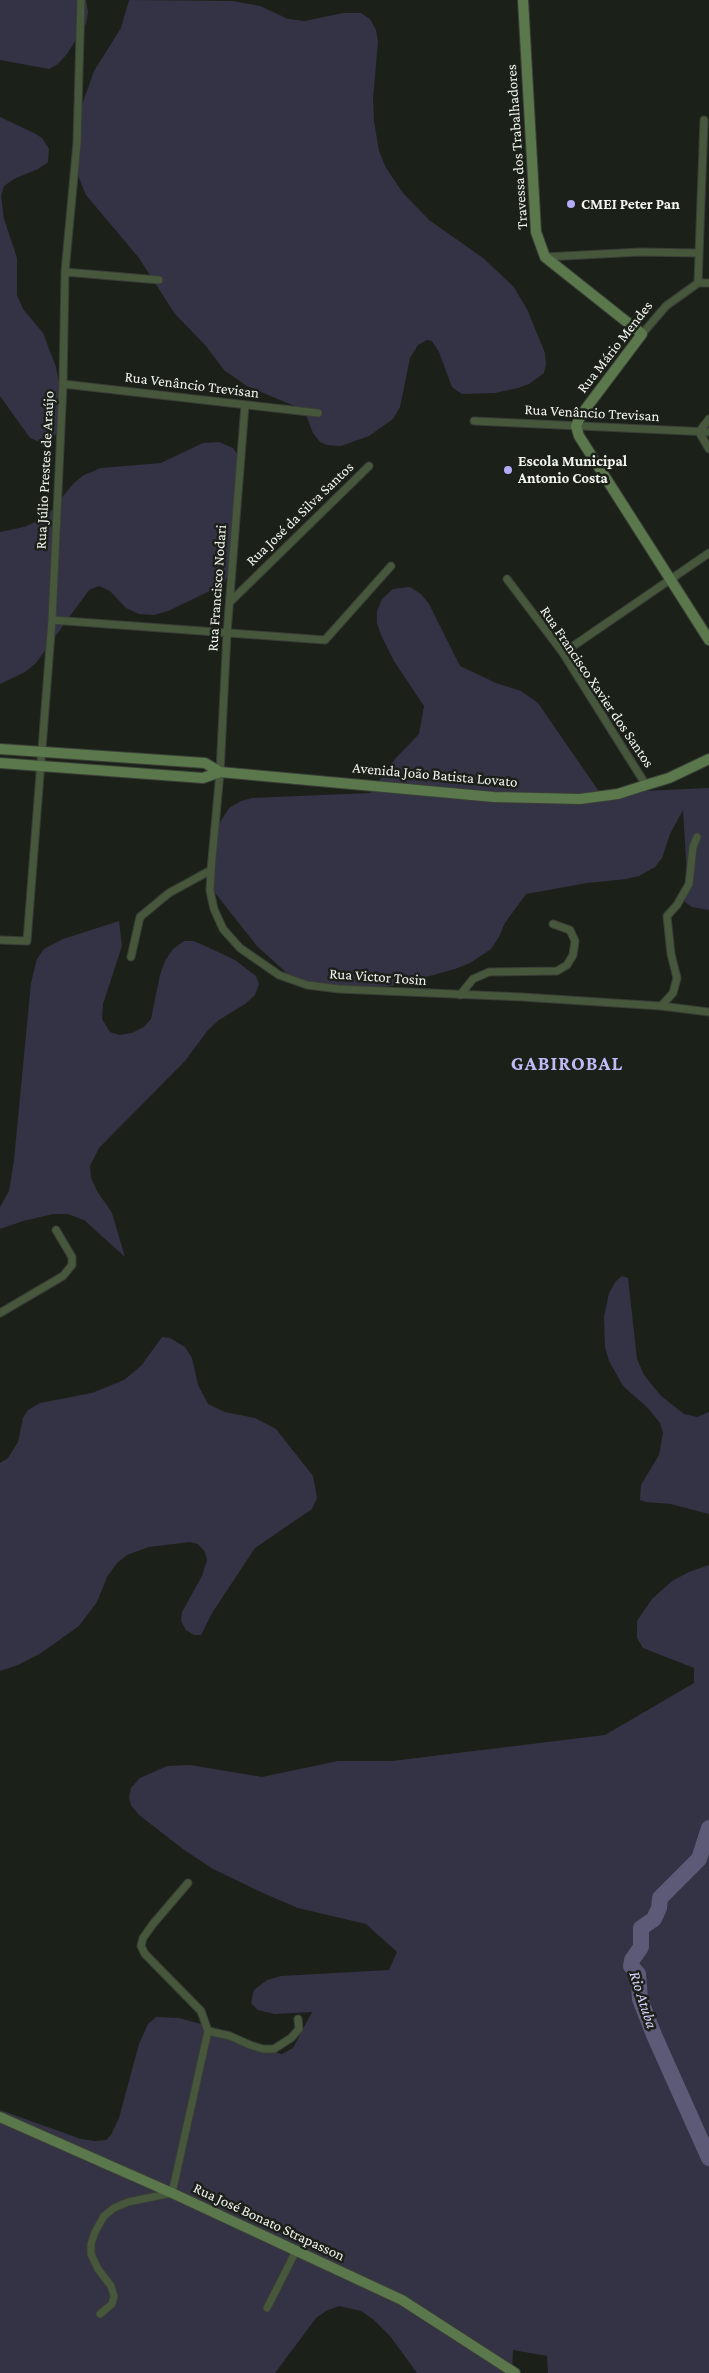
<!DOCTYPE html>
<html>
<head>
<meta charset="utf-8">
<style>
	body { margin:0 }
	canvas { display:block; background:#1b2019 }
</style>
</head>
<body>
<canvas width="709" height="2373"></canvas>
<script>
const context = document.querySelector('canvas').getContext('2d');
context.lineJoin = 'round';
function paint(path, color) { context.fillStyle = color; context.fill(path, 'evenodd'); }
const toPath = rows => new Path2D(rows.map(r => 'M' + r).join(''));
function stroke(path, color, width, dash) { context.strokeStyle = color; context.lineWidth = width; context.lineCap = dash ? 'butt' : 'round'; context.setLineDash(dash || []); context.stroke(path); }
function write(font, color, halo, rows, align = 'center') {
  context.font = font + ' "Crimson Pro",serif'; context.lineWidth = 5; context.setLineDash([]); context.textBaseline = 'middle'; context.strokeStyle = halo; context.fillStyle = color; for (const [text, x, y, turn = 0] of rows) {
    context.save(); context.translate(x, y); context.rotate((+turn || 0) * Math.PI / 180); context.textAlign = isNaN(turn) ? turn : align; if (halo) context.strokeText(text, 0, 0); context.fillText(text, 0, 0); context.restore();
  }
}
const green = toPath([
	[0,0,86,0,88,12,86,24,67,54,58,64,49,69,0,60],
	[129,0,233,1,260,6,288,19,305,21,343,13,361,13,370,19,376,30,378,42,373,98,374,121,379,151,386,168,403,193,429,220,483,258,513,286,527,309,545,353,546,364,544,373,529,384,518,388,495,393,462,394,452,387,439,352,432,341,427,340,418,345,410,358,400,407,393,419,369,436,341,446,327,445,320,442,313,433,304,410,247,386,224,370,206,346,175,314,139,258,86,195,79,178,76,163,76,129,82,105,94,71,121,28],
	[0,117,34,133,42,138,49,149,48,162,38,169,14,179,4,186,1,196,4,219,17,258,17,295,23,309,43,333,56,367,63,405,61,428,52,439,42,443,30,438,0,396],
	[219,442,233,448,242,461,230,572,225,581,214,589,168,611,154,615,139,614,126,608,110,591,99,586,89,590,36,663,25,672,0,684,0,532,24,527,46,517,74,483,84,475,101,468,161,463,203,443],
	[410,587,421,594,429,604,460,666,496,683,521,691,538,703,600,793,709,788,709,910,692,907,685,902,684,889,687,876,683,810,670,834,662,858,655,867,639,876,626,879,587,883,526,894,505,923,499,937,491,949,470,963,455,969,397,985,363,989,302,982,289,975,257,946,212,889,219,824,229,808,241,801,252,798,370,793,395,759,419,734,424,706,394,661,381,635,377,623,377,611,382,599,393,589],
	[119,921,122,946,103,1004,102,1019,110,1032,119,1035,132,1033,144,1027,151,1019,160,975,165,961,173,949,184,941,193,941,203,945,235,960,256,976,259,984,255,995,245,1004,219,1020,208,1030,185,1061,99,1148,90,1166,91,1178,97,1191,112,1213,125,1257,84,1220,68,1214,53,1214,23,1221,0,1229,0,1207,9,1191,14,1160,31,983,37,959,44,949,63,939],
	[622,1276,628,1278,637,1359,644,1375,661,1396,684,1414,697,1417,709,1412,709,1514,671,1504,646,1502,640,1500,641,1485,659,1455,663,1433,660,1423,648,1408,623,1386,609,1361,605,1347,604,1317,609,1293,616,1281],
	[162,1337,170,1338,185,1347,192,1358,198,1385,208,1404,225,1412,255,1418,276,1429,313,1476,317,1498,312,1509,255,1548,212,1613,201,1635,194,1635,186,1630,181,1621,182,1612,202,1576,207,1560,205,1552,198,1544,190,1542,149,1547,127,1555,117,1563,107,1577,97,1602,79,1626,41,1653,18,1665,0,1671,0,1463,8,1458,18,1442,23,1418,28,1410,40,1403,92,1393,124,1380,141,1366],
	[709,1565,709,2373,548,2373,547,2356,513,2350,512,2373,417,2373,390,2336,374,2320,361,2311,339,2306,326,2311,316,2318,275,2373,0,2373,0,2110,81,2139,95,2141,106,2140,111,2135,119,2118,139,2044,148,2024,156,2017,179,2018,219,2029,238,2035,272,2052,282,2054,293,2048,312,2012,275,2014,258,2010,251,2003,254,1990,267,1980,281,1976,389,1970,397,1952,366,1924,298,1908,263,1893,213,1869,183,1849,139,1815,131,1805,129,1797,131,1788,140,1778,167,1766,190,1765,262,1777,338,1761,392,1761,605,1735,694,1683,694,1668,643,1648,637,1638,637,1621,652,1599,672,1581,689,1572]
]);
const river = toPath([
	[709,1828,699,1859,660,1898,659,1908,654,1919,641,1928,641,1947,632,1960,631,1966,638,1974,640,1999,654,2035,709,2158]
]);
const street = toPath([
	[545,257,640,252,699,253],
	[65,272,159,280],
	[698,283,704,120],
	[698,283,709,283],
	[642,334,666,306,698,283],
	[63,384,318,413],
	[245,405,227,633,220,772,211,870,210,891,214,909,223,929,240,948,279,975,307,985,339,989,522,997,661,1006,709,1012],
	[709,419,699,432,709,449],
	[474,421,709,432],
	[507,579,563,653,646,785],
	[230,602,369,466],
	[52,620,325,640,391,566],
	[563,653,709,553],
	[0,940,27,941,52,620,63,384,65,272,77,143,81,0],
	[131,957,140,917,169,893,211,870],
	[460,995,473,979,489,972,557,971,567,965,573,955,575,941,570,930,553,924],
	[661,1006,673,993,677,978,671,954,667,916,677,905,689,884,693,847,697,837],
	[0,1313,63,1276,72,1265,72,1257,56,1230],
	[208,2031,230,2036,250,2045,263,2049,274,2049,291,2038,299,2029,298,2019],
	[267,2308,296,2251],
	[100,2314,112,2304,114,2296,111,2286,98,2269,91,2254,91,2244,95,2232,104,2216,114,2208,128,2202,172,2193,208,2031,201,2011,145,1954,141,1946,143,1938,153,1924,188,1883]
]);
const secondary = toPath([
	[523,0,536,232,545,257,642,334,581,415,576,426,579,436,709,640],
	[0,749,205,763,220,772,494,797,580,799,618,794,646,785,669,778,709,759],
	[0,763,203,778,220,772],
	[0,2117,172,2193,402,2300,515,2373]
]);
const markers = [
	[571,204,5,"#b4acf9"],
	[508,470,5,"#b4acf9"]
];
const streetNames = [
	["Travessa dos Trabalhadores",517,147,-94],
	["Rua Mário Mendes",615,347,-52],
	["Rua Venâncio Trevisan",192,385,7],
	["Rua Venâncio Trevisan",592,413,3],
	["Rua Júlio Prestes de Araújo",45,470,-87],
	["Rua José da Silva Santos",300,514,-44],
	["Rua Francisco Nodari",217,588,-86],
	["Rua Francisco Xavier dos Santos",597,687,56],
	["Avenida João Batista Lovato",435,775,5],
	["Rua Victor Tosin",378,977,4],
	["Rua José Bonato Strapasson",269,2222,25]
];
const poiNames = [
	["CMEI Peter Pan",581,204],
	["Escola Municipal",518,461],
	["Antonio Costa",518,478]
];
const waterNames = [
	["Rio Atuba",643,2000,72]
];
const districtNames = [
	["GABIROBAL",567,1064]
];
paint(green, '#343245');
stroke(river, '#5c5a76', 16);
stroke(street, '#393e37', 9);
stroke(secondary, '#393e37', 12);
stroke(street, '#46573c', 7);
stroke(secondary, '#5b774c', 10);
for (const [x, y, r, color] of markers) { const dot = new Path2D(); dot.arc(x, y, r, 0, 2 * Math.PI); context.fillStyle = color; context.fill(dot); stroke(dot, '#1b2019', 2); }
write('15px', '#f1f4ef', '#1b2019', streetNames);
write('bold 15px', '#f1f4ef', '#1b2019', poiNames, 'left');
write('italic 16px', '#d5d2fe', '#1b2019', waterNames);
context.letterSpacing = '1px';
write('bold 20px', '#bfbbf4', '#1b2019', districtNames);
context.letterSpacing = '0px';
</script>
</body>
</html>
